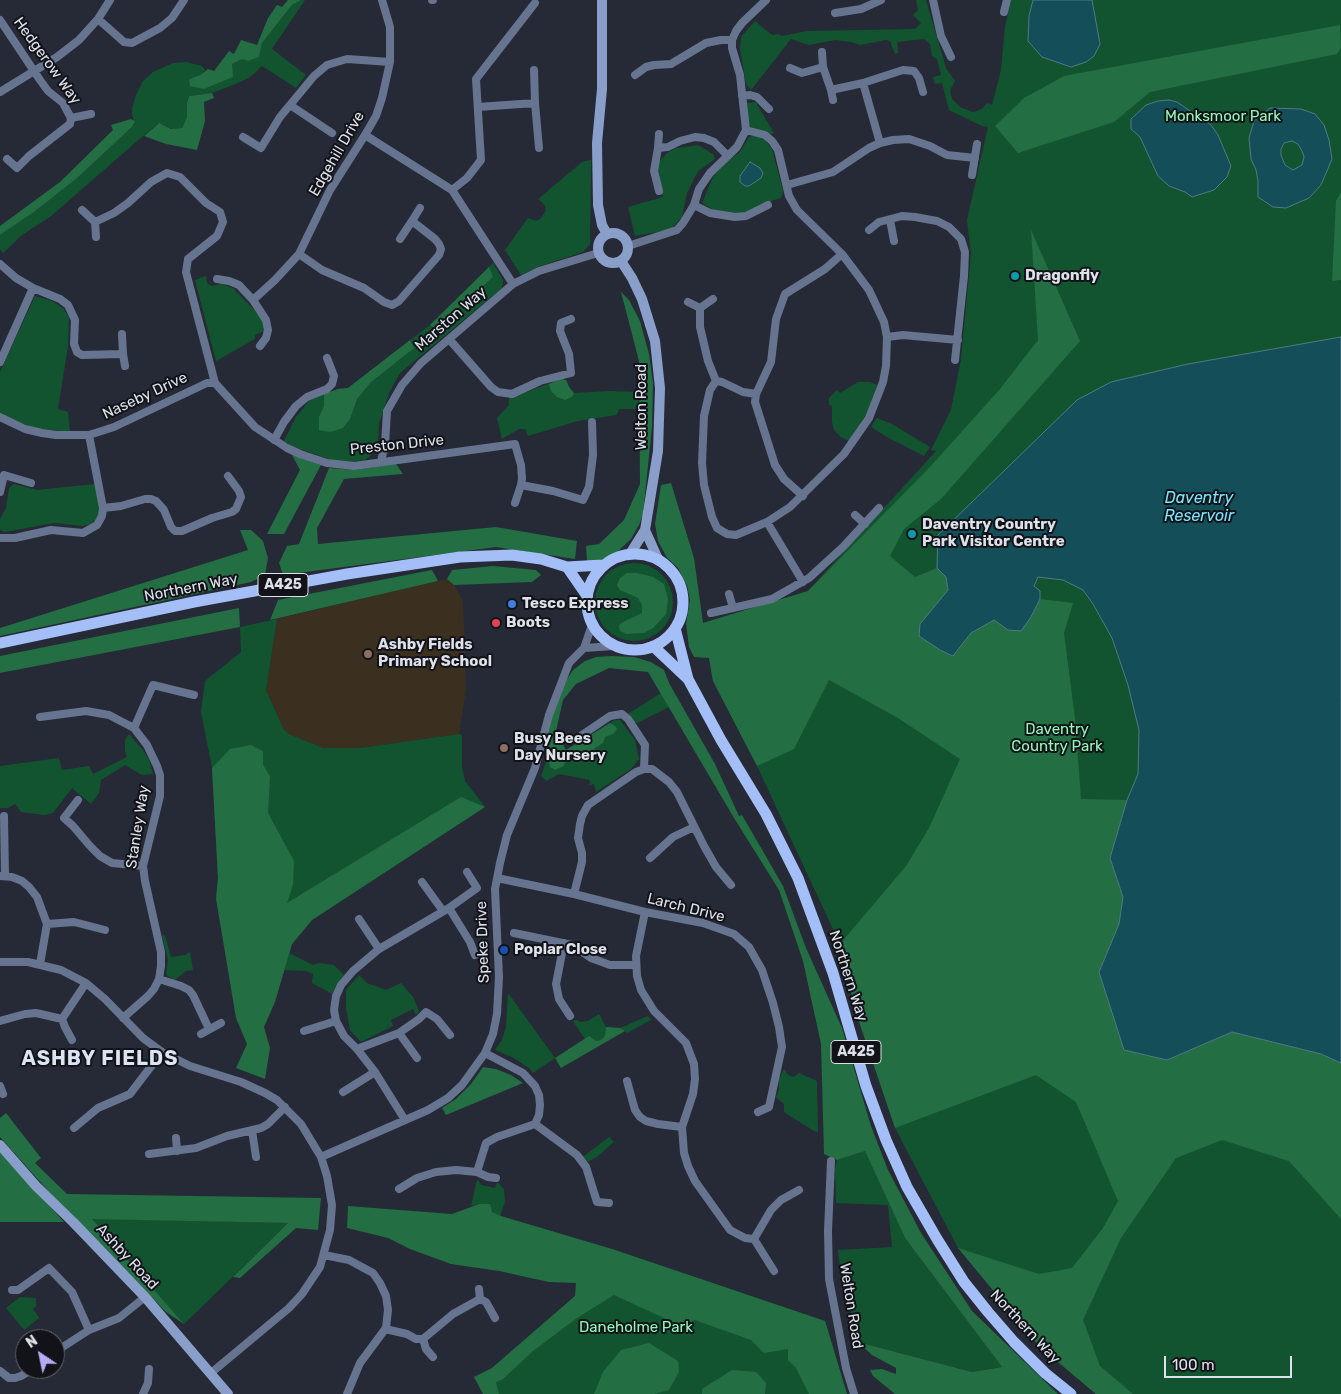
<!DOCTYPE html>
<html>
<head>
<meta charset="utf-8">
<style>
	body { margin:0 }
	#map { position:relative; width:1341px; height:1394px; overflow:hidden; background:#252a36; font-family:Rubik,sans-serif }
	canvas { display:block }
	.north { position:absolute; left:15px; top:1329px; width:50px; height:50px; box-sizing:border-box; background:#111318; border:1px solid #63656c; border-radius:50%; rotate:326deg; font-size:14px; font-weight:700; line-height:20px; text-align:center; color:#dee1e9 }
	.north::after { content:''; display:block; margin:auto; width:18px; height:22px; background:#baaaf6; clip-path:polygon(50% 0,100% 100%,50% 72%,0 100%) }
	.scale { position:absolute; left:1164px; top:1356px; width:128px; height:22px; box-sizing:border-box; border:2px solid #dee1e9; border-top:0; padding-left:6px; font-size:15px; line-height:18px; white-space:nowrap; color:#dee1e9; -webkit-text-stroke:4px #111318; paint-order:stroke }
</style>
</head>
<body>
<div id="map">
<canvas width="1341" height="1394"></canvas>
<div class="north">N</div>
<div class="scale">100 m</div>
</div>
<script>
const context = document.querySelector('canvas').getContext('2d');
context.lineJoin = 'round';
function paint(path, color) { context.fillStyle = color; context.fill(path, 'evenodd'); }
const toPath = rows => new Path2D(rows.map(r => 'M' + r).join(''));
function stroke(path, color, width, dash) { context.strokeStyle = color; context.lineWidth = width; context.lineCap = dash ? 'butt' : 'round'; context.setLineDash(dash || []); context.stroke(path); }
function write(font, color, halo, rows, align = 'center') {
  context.font = font + ' Rubik,sans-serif'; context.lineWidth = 4; context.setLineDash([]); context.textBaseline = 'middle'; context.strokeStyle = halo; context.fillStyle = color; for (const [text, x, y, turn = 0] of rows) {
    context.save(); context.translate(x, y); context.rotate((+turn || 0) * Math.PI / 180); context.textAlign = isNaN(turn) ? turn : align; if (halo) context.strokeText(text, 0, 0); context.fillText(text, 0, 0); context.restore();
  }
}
const education = toPath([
	[447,579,454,585,463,601,466,689,459,734,361,748,323,748,289,734,284,730,266,690,277,619]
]);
const green = toPath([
	[301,0,305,0,272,49,306,75,296,88,262,66,249,78,233,85,212,93,189,96,187,103,187,117,182,128,172,129,158,123,51,216,22,235,3,253,0,249,0,235,34,212,76,179,132,127,135,121,132,116,132,109,136,95,143,81,153,72,173,63,186,62,202,66,205,70,200,75,189,79,204,89,232,77,232,64,242,59,259,57,262,43,292,5],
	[916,0,926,0,946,68,955,81,950,90,952,99,960,107,973,112,982,109,987,103,992,105,1001,70,1005,27,1011,0,1341,0,1341,1394,1096,1394,1040,1347,958,1248,895,1128,856,1010,840,944,757,766,713,681,703,623,808,591,936,451,931,450,951,410,961,359,971,254,967,220,988,127,982,126,949,110,942,83,935,84,933,77,941,75,937,59,932,56,930,44,924,39,897,42,898,53,895,54,890,41,886,40,860,45,851,42,835,40,809,45,791,39,751,90,746,84,740,49,741,37,755,21,772,35,778,34,782,36,807,31,915,29,921,23,913,15,918,10],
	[756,102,762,113,774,133,771,134,751,127,748,123,747,103],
	[755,135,764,139,772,149,783,191,781,198,761,204,747,212,734,215,715,211,702,203,713,177,729,160,740,152,749,137],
	[698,145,713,154,715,159,698,171,687,193,682,217,672,228,663,231,635,236,628,207,663,197,657,172,659,162,667,153,677,148],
	[591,160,590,244,583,252,540,266,521,275,505,250,528,218,537,221,542,217,546,210,545,205,538,199,582,162],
	[493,263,503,280,502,288,400,373,389,393,379,423,378,445,374,453,365,460,341,463,294,447,284,441,296,417,310,400,338,389,348,388,430,325],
	[206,276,207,283,212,286,222,284,233,288,258,314,263,322,264,331,255,335,255,339,216,361,195,280],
	[35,296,52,301,64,309,69,318,68,346,58,409,68,412,70,432,38,429,16,421,0,413,0,372],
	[561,379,566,380,569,387,574,393,609,391,638,392,639,409,619,409,617,415,578,421,528,436,525,429,519,429,502,439,497,418,509,405,509,396,519,395],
	[858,382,870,382,877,385,867,413,849,441,841,437,834,430,832,422,832,406,829,405,829,398,837,390,840,393],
	[877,418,892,424,930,447,924,456,885,436,871,427],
	[14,484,37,490,95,484,100,507,98,516,91,524,83,526,54,523,5,532,0,530,0,519,6,508,9,488],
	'595 602a39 39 0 1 1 78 0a39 39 0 1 1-78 0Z',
	[277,619,266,690,284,730,289,734,323,748,361,748,459,734,462,735,462,767,465,781,485,807,312,920,292,944,216,899,218,878,212,768,201,712,205,681,241,652,240,627],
	[661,693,669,707,635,724,626,715],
	[615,720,620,720,635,740,639,759,631,769,596,792,594,784,589,785,590,780,559,774,547,781,541,776,546,762],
	[129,734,143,750,149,760,153,774,142,775,125,765,101,780,99,793,91,804,72,788,53,813,44,815,21,812,15,804,8,808,0,808,0,766,59,758,62,770,89,766,93,774,127,757,125,750,125,740],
	[165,935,171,957,185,955,190,952,193,970,186,971,175,980,166,975,168,960,162,936],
	[289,953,313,965,319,963,334,965,344,975,335,987,332,994,312,983,313,974,306,971,284,970],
	[359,975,367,983,386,990,401,983,413,997,419,1011,416,1015,413,1009,391,1020,393,1026,361,1042,350,1030,346,1008,346,990],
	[508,993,555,1058,533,1073,529,1068,512,1057,495,1050,502,1040,506,1027],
	[599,1014,606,1027,620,1028,648,1016,651,1020,627,1033,625,1031,596,1046,585,1039,573,1021,576,1020,581,1022,588,1021],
	[784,1069,788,1075,794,1077,799,1073,817,1081,818,1132,814,1131,784,1112,784,1104,776,1097,779,1090,779,1079],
	[609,1137,614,1142,597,1157,587,1162,583,1157],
	[865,1150,905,1238,1002,1367,972,1372,858,1342,840,1268,838,1250,892,1247,888,1205,836,1203,835,1168,837,1160],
	[477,1180,479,1181,481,1185,495,1188,497,1182,504,1189,505,1202,500,1216,479,1204,471,1206],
	[91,1218,288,1223,184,1324],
	[612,1249,825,1321,847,1394,499,1394,492,1368,575,1296],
	[20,1297,36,1298,36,1306,33,1309,39,1318,24,1330,6,1308]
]);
const forest = toPath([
	[288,0,301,0,292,5,262,43,259,57,248,61,242,59,232,64,233,77,204,89,190,86,189,79,200,75,208,69,214,71,229,51,234,54,241,40,257,45,268,18,277,5,282,7],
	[1340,25,1341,48,1337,54,1150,92,1114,122,1018,153,995,126,1024,98,1064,76],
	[212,93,214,98,204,102,205,121,197,150,166,144,144,136,159,123,171,129,182,128,187,117,187,103,189,96],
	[131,119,135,121,132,127,76,179,34,212,0,235,0,226,60,182,113,130,111,125],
	[1341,192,1341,280,1332,281,1336,201],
	[1031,230,1080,341,941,499,904,529,890,556,915,577,937,568,946,577,949,590,920,624,919,636,953,656,971,633,994,620,1008,629,1031,617,1040,599,1073,603,1064,633,1075,718,1081,799,1127,800,1110,858,1123,897,1119,924,1099,972,1167,1060,1232,1032,1321,1054,1341,1063,1341,1219,1289,1161,1222,1140,1176,1158,1121,1238,1083,1320,1100,1366,1133,1394,1096,1394,1040,1347,958,1248,1039,1274,1072,1268,1103,1228,1118,1201,1076,1102,1036,1075,895,1128,855,1010,840,944,906,866,929,828,960,759,898,718,829,680,794,749,757,766,713,681,709,658,694,657,689,647,686,624,690,600,687,586,678,568,667,558,658,541,655,524,661,485,671,483,694,558,703,623,808,591,930,467,1000,389,1038,340],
	[489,267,493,277,435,328,430,325],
	[621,292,629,300,640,321,649,354,653,383,652,427,643,514,639,525,631,539,616,553,600,562,587,561,586,546,599,544,624,520,640,484,639,361],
	[410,340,414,348,371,382,357,399,350,419,343,428,330,432,319,430,319,417,324,406,324,394,338,389,348,388],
	[561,379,566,380,569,387,574,393,572,397,565,400,557,397,551,391,549,384],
	[292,455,321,465,284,534,267,534,300,470],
	[396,464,403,474,344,479,317,528,318,544,496,527,577,541,575,559,496,547,283,575,279,563,287,546,299,544,329,468,354,470],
	[240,530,251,530,263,541,268,558,265,575,251,582,0,636,0,628,248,550],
	[493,566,536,570,541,575,532,582,454,585,447,579,452,570],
	[432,570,438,581,270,620,278,600],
	[627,573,637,573,653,577,664,584,668,599,666,614,653,628,644,633,626,634,620,631,619,625,623,622,642,613,642,605,638,598,620,590,617,585,620,578],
	[239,608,240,627,0,673,0,656],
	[612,656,634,657,651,662,664,670,669,683,715,764,739,816,742,815,783,886,806,948,842,1028,871,1126,888,1170,921,1233,972,1311,1058,1394,895,1394,873,1376,870,1370,882,1369,896,1374,896,1368,872,1355,858,1342,972,1372,1002,1367,905,1238,865,1151,837,1160,824,1154,821,1044,803,961,779,890,734,818,648,672,609,668,576,684,563,700,556,731,566,750,610,723,615,726,617,729,613,734,605,737,603,743,595,748,591,755,584,758,577,757,567,760,563,766,555,770,550,767,549,760,545,749,552,712,562,687,573,670,585,661,596,657],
	[251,745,263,751,263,765,270,776,268,813,294,861,293,885,287,903,461,797,485,807,312,920,292,944,275,1002,264,1027,270,1048,265,1079,236,1068,247,1044,236,1018,216,899,218,878,212,768,230,749],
	[606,1027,620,1028,625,1031,561,1068,555,1058,589,1036,596,1041,601,1040,605,1036],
	[483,1067,496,1069,511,1075,523,1083,446,1115,442,1108,456,1099,471,1084],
	[6,1113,41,1158,35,1163,67,1194,321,1198,318,1230,296,1228,240,1278,233,1277,288,1223,92,1219,184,1324,166,1312,51,1194,0,1137,0,1118],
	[0,1151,64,1222,0,1222],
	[479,1204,490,1204,492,1212,501,1216,612,1249,825,1321,847,1394,809,1394,796,1368,788,1360,788,1349,764,1353,751,1340,695,1320,681,1326,614,1295,577,1318,533,1351,503,1379,496,1382,499,1394,483,1394,474,1377,492,1368,575,1296,576,1283,549,1282,499,1271,451,1264,410,1249,388,1238,347,1228,348,1206,452,1214],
	[649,1343,678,1361,679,1372,669,1390,654,1394,594,1394,603,1372,621,1350],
	[732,1370,756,1372,766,1383,765,1394,702,1394,702,1389]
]);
const water = toPath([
	[1033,0,1092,0,1100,44,1094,56,1086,62,1071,67,1042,57,1028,41,1029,16,1033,0],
	[1169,100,1177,102,1211,125,1218,135,1231,166,1227,177,1214,190,1192,197,1185,192,1169,186,1158,176,1140,137,1131,129,1131,119,1146,105,1158,101,1169,100],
	[1270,108,1301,109,1315,114,1324,125,1329,140,1332,159,1321,185,1309,198,1286,208,1273,207,1258,197,1258,181,1256,170,1251,159,1249,138,1254,121,1270,108],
	[1292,141,1298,144,1303,153,1304,157,1302,165,1293,170,1285,165,1281,155,1281,149,1284,143,1292,141],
	[750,162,760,168,763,173,761,178,749,186,745,186,740,182,740,176,750,162],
	[1341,337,1341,1063,1321,1054,1232,1032,1167,1060,1124,1050,1099,972,1119,924,1123,897,1110,858,1127,800,1138,774,1139,730,1128,685,1112,638,1093,604,1083,590,1063,580,1038,577,1034,586,1040,591,1040,599,1031,617,1021,631,1008,630,994,620,971,633,953,656,940,650,919,636,920,624,948,590,946,577,937,568,938,535,1077,400,1111,382,1188,364,1341,337]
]);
const street = toPath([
	[432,0,433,0],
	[933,0,941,36,951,57],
	[1004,12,1007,0],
	[835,13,861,9,881,0],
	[98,19,124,42,132,43,160,28,172,18,184,0],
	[0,20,40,80,48,91,63,103,71,118],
	[823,67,831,90,863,83,903,70,914,71,919,78,923,92],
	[790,68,802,73,823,67,822,52],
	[534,70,535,103],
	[635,75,646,67,654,65,671,64,706,43,721,40,732,40],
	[863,83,880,143],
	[831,90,833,100],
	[0,92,57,57,79,40,98,19,110,0],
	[742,96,750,95,757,97,769,109],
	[290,105,332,133],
	[478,107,535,103,539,148],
	[746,130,740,75,732,48,732,40,736,31,742,23,766,0],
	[659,134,658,148,654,171,659,191],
	[365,135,452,190,513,284],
	[243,137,261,148,280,117,314,76,327,65,347,59,390,62],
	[658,148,668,147,680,141,695,137,704,138,714,142,727,155],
	[7,159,17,168,29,156,70,124,71,118,91,114],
	[972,175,977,144],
	[787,185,833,172,869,148,880,143,893,140,909,139,930,146,947,155,975,158],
	[452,190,467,178,481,160,476,79,535,3],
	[694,205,710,213,735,217,746,216,768,205],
	[82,210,95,222,114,213,128,203,151,182,167,173,180,177,206,203,220,212,223,222,217,236,188,259,186,272,215,383,255,427,287,448,300,454,327,463,354,466,515,444,521,465,522,478,521,485,553,491,583,500,589,487,593,455,592,422],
	[890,220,894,241],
	[412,221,420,208],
	[95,222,96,237],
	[869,230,879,222,902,216,915,217,937,221,949,227,961,239,965,252,964,276,955,360],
	[628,246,677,230,683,223,694,205,699,189,710,173,737,147,746,130],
	[299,254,322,270,364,288,384,302,392,305,399,301,439,255,441,249,439,244,435,239,412,221,400,239],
	[0,264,16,278,33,288,60,299,68,305,75,320,74,344,77,352,82,355,123,354,122,334],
	[217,279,229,281,239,285,253,300],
	[688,302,700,308,700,327,708,361,716,381,722,382,743,392,756,394],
	[700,308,713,299],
	[887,337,903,335,958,340],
	[449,339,491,387,498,392,512,394,540,381,571,373,569,354,560,331,561,323,571,319],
	[260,346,266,338,268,330,266,320,253,300,275,280,299,254,330,190,365,135,376,116,382,98,390,62,390,27,382,0],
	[123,354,125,366],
	[0,362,33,288],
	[716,381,710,390,704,416,702,463,704,485,712,517,717,528,727,534,736,535,767,522,790,507,844,454,869,418,883,382,886,366,887,337,884,322,869,290,842,254,797,210,789,196,778,150,772,141,765,135,746,130],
	[0,417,25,429,42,433,56,435,89,435,114,427,207,383,215,383],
	[274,440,284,422,296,406,307,397,327,389,332,384,334,376,327,358],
	[381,461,385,445,387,411,402,385,421,363,513,284,539,271,598,253],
	[0,492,4,475,31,483],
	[803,496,784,479,775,465,755,402,756,394,771,362,776,319,785,294,825,269,842,254],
	[515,503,521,485],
	[103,508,121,506,145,499,151,499,156,501,164,510,171,527,175,531,182,531,212,518,232,512,236,509,241,497,239,491,228,476],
	[855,515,865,524],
	[767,522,803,582],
	[0,538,15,538,51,530,83,533,97,525,102,516,103,508,89,435],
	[729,594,733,608],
	[711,613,772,599,809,578,843,547,879,508],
	[584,648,614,646],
	[40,717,86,711,109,715,134,728,147,745,157,766,160,775,160,796,143,866,145,881,161,952,161,966,159,979,154,989,148,996,123,1018],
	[134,728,153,685,194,695],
	[582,735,610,716,622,714,628,719,645,745,644,769],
	[78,800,64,818,73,826,90,846,100,856,112,863,143,866],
	[4,816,5,876],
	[650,858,673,837,694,827],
	[0,876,12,877,22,881,29,887,37,897,47,924,40,964],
	[497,878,574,894,645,912,703,923,734,934,749,947,762,970,773,1003,779,1027,782,1047,769,1107,758,1112],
	[422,882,443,911],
	[574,894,582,862,582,853,578,838,580,824,582,816,588,805,636,772,644,769,652,769,669,782,677,792,704,846,716,867,731,885],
	[449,908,470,942,475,955],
	[645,912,636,956,637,976,641,990,654,1011,686,1043,694,1064,695,1079,693,1094,682,1127,684,1153,688,1166,695,1181,730,1230,745,1238,754,1239],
	[359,919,379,949],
	[47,924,74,922,105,930],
	[514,933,572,945,591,958,610,965,636,965],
	[564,943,556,984,559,999,570,1016],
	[0,962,28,962,61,970,86,983,105,999,143,1038,162,1052,190,1066,241,1082,265,1093,277,1100,301,1124,321,1157,327,1176,332,1205,330,1230,320,1267,302,1294,289,1308,211,1373],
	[159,979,181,986,189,990,193,995,209,1029],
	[62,1019,65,1027,72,1040],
	[0,1021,25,1014,36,1013,62,1019,86,983],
	[304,1031,336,1021],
	[399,1033,417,1058],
	[201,1034,221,1023],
	[357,1049,399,1033,419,1019,426,1012,437,1019,450,1035],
	[627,1081,635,1110,640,1117,646,1121,658,1124,682,1127],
	[0,1086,3,1094],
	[343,1092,375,1072],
	[405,1120,375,1072,357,1049,344,1036,336,1021,334,1010,336,996,341,985,353,971,379,949,449,908,477,888,467,872],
	[535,1124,577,1155,586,1167,597,1202,609,1203],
	[74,1128,98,1108,130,1094,162,1052],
	[252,1130,256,1157],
	[176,1138,177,1151],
	[149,1154,196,1148,227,1136,261,1128,268,1124,285,1107],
	[321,1157,428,1110,448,1098,462,1085,485,1053,493,1034,497,1014,499,977,495,889,500,863,507,835,535,768,549,715,569,663,584,648,592,625],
	[831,1161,828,1231,829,1279,846,1368,854,1394],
	[477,1172,486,1143,497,1137,535,1124,539,1115,540,1105,539,1095,535,1086,523,1073,485,1053],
	[399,1189,417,1178,436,1172,456,1170,477,1172,488,1177,496,1178],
	[324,1255,349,1260,373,1273,380,1283,386,1296,388,1310,386,1328,360,1363,347,1394],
	[774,1271,754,1239,771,1210,781,1200,799,1190],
	[479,1289,480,1299],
	[12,1290,18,1290,49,1268,72,1292,89,1330],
	[385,1329,407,1334,416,1339,423,1339,453,1314,480,1299,486,1302,495,1318],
	[423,1339,426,1349,433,1357],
	[55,1352,89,1330,119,1318,145,1297],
	[0,1371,9,1378,15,1378,21,1376,33,1369],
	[143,1394,148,1383,149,1369]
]);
const secondary = toPath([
	[602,0,602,89,597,143,598,205,602,225,607,234],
	'598 248a15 15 0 1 1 30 0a15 15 0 1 1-30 0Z',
	[621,261,632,278,642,299,655,341,660,388,658,451,645,530,630,554],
	[645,530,658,559],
	[0,1145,36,1186,74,1223,145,1297,228,1394]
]);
const primary = toPath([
	'587 602a48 48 0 1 1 96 0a48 48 0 1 1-96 0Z',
	[567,567,587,596],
	[675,628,688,679,721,740,766,814,798,878,833,973,866,1086,886,1140,907,1187,937,1239,964,1282,988,1312,1014,1342,1045,1373,1071,1394],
	[0,643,194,602,347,574,460,557,512,555,541,559,567,567,603,565],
	[653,646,688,679]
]);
const markers = [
	[1015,276,5,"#0f9aa8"],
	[912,534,5,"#0f9aa8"],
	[512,604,5,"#3f7fe0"],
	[496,623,5,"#e0444e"],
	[368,654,5,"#8d6e63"],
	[504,748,5,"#8d6e63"],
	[504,950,5,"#1a4fb4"]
];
const shields = [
	[283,585,50],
	[856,1052,50]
];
const shieldNames = [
	["A425",283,585],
	["A425",856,1052]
];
const streetNames = [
	["Hedgerow Way",47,61,54],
	["Edgehill Drive",337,154,-60],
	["Marston Way",451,319,-41],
	["Naseby Drive",145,396,-25],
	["Welton Road",642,407,-90],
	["Preston Drive",397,445,-6],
	["Northern Way",191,588,-11],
	["Stanley Way",138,827,-81],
	["Larch Drive",686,908,14],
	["Speke Drive",483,942,-92],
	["Northern Way",848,976,72],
	["Ashby Road",127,1257,47],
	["Welton Road",851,1306,81],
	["Northern Way",1025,1327,47]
];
const parkNames = [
	["Monksmoor Park",1223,117],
	["Daventry",1057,730],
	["Country Park",1057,747],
	["Daneholme Park",636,1328]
];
const poiNames = [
	["Dragonfly",1025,276],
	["Daventry Country",922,525],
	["Park Visitor Centre",922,542],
	["Tesco Express",522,604],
	["Boots",506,623],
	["Ashby Fields",378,645],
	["Primary School",378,662],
	["Busy Bees",514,739],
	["Day Nursery",514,756],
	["Poplar Close",514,950]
];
const waterNames = [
	["Daventry",1199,498],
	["Reservoir",1199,516]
];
const districtNames = [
	["ASHBY FIELDS",100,1059]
];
paint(education, '#3b3020');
paint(green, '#135430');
paint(forest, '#236e43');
paint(water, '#144e59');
stroke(water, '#517a84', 1);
stroke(street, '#677490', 8);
stroke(secondary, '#8a9eca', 10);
stroke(primary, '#a4bef7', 11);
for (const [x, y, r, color] of markers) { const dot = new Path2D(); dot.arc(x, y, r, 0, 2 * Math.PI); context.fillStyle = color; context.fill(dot); stroke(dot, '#111318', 2); }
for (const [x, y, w] of shields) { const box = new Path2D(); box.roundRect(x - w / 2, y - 11.5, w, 23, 4); context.fillStyle = '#111318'; context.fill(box); stroke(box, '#dee1e9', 1); }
write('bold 14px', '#dee1e9', null, shieldNames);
write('15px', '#dee1e9', '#111318', streetNames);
write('15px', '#94f8b7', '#111318', parkNames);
write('bold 15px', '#dee1e9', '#111318', poiNames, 'left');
write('italic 16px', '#7ae5fe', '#111318', waterNames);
context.letterSpacing = '1px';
write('bold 20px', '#dce3f3', '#111318', districtNames);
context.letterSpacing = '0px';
</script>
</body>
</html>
